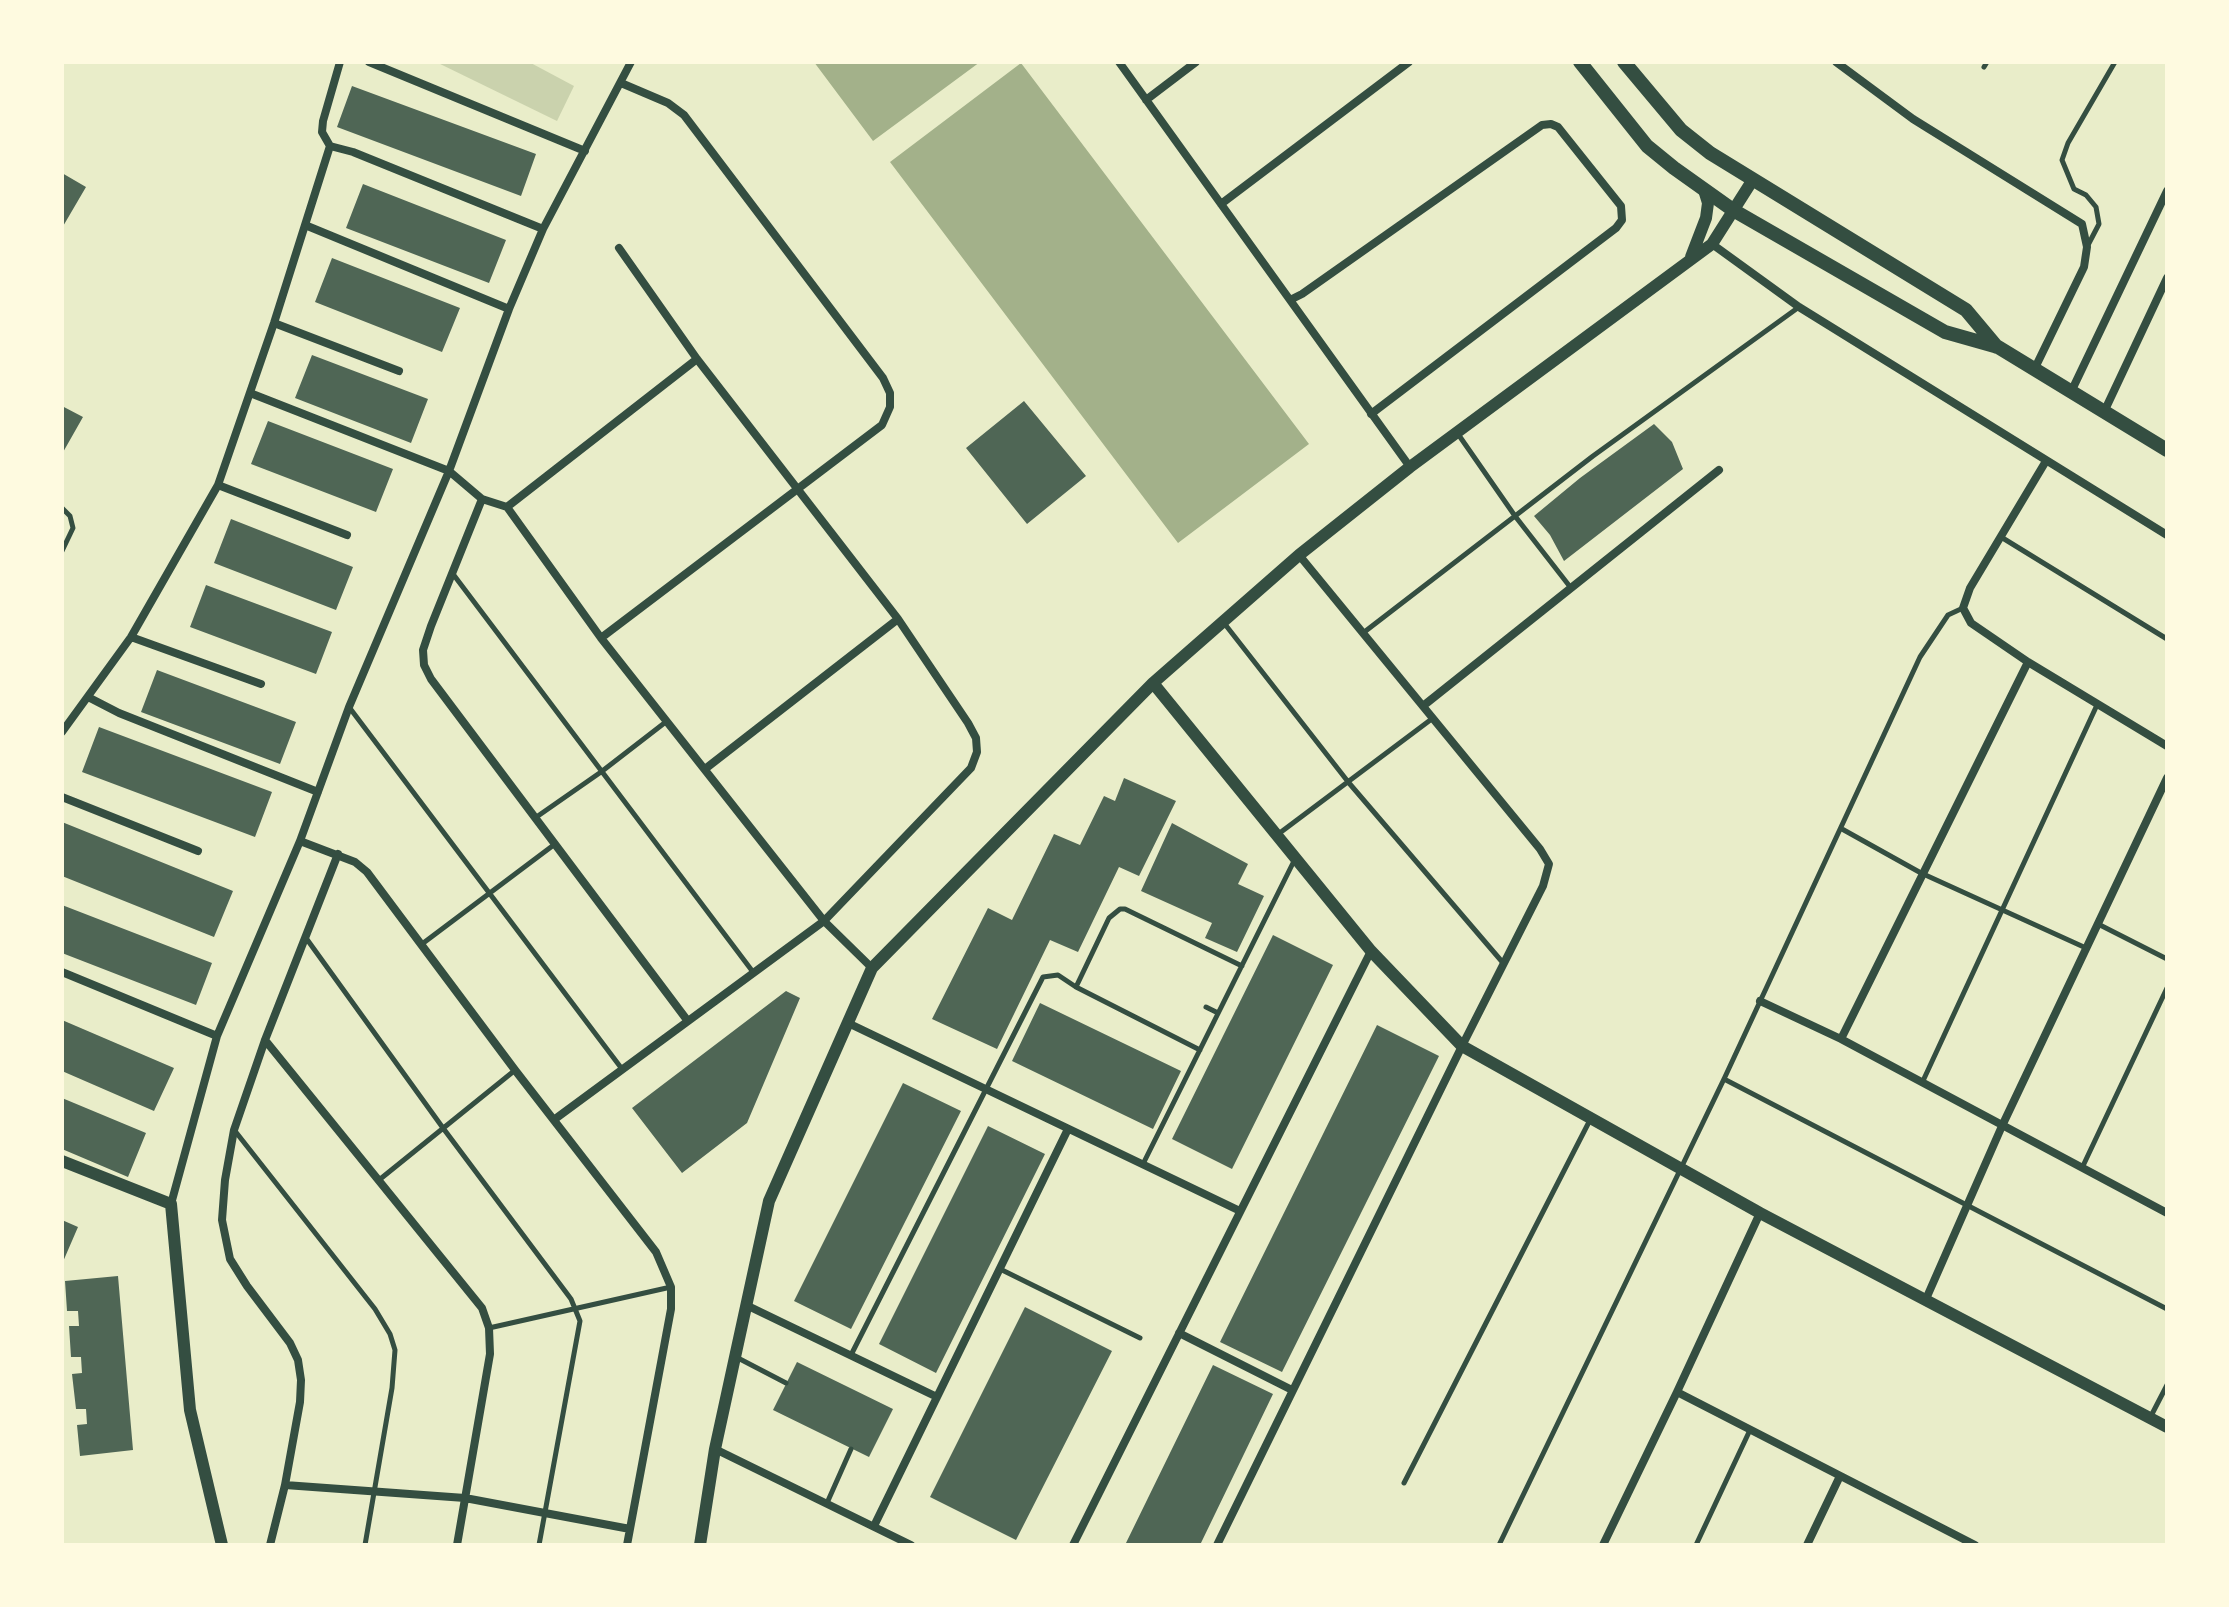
<!DOCTYPE html>
<html>
<head>
<meta charset="utf-8">
<style>
	body { margin:0 }
	#map { position:relative; width:2229px; height:1607px; overflow:hidden; background:#e9edc9; font-family:"Golos Text",sans-serif }
	canvas { display:block }
	.frame { position:absolute; inset:0; border:64px solid #fefae0; pointer-events:none }
</style>
</head>
<body>
<div id="map">
<canvas width="2229" height="1607"></canvas>
<div class="frame"></div>
</div>
<script>
const context = document.querySelector('canvas').getContext('2d');
context.lineJoin = 'round';
function paint(path, color) { context.fillStyle = color; context.fill(path, 'evenodd'); }
const toPath = rows => new Path2D(rows.map(r => 'M' + r).join(''));
function stroke(path, color, width, dash) { context.strokeStyle = color; context.lineWidth = width; context.lineCap = dash ? 'butt' : 'round'; context.setLineDash(dash || []); context.stroke(path); }
const green = toPath([
	[436,62,529,62,574,86,557,121]
]);
const water = toPath([
	[814,62,980,62,873,141],
	[1021,63,1309,444,1178,543,890,162]
]);
const building = toPath([
	[352,86,536,154,521,196,337,127],
	[62,173,86,187,62,228],
	[363,184,506,240,489,283,346,228],
	[332,258,460,308,442,352,315,302],
	[312,355,428,399,411,443,295,398],
	[1024,401,1086,476,1027,524,966,448],
	[62,406,83,417,62,454],
	[268,421,393,469,376,512,251,464],
	[1654,424,1672,442,1683,469,1564,561,1550,535,1534,516,1580,478],
	[231,519,353,567,336,610,214,563],
	[206,585,332,632,316,674,190,627],
	[157,670,296,722,280,764,141,712],
	[99,727,272,792,255,837,82,772],
	[1124,778,1176,801,1139,876,1119,867,1078,952,1050,940,997,1049,932,1019,988,908,1012,920,1054,834,1080,845,1104,796,1115,801],
	[62,822,233,891,214,937,62,876],
	[1172,823,1248,864,1238,884,1264,896,1237,952,1205,938,1212,923,1141,891],
	[62,905,212,963,196,1005,62,953],
	[1273,935,1333,965,1232,1169,1172,1139],
	[786,991,800,998,747,1123,682,1173,632,1108],
	[1040,1003,1181,1071,1153,1129,1012,1061],
	[62,1020,174,1068,154,1111,62,1071],
	[1377,1025,1439,1056,1282,1372,1220,1342],
	[903,1083,961,1111,851,1329,794,1301],
	[62,1098,146,1133,128,1177,62,1149],
	[988,1126,1045,1154,936,1373,879,1344],
	[62,1220,78,1227,62,1264],
	[118,1276,133,1450,80,1456,77,1425,87,1424,86,1409,76,1409,72,1374,82,1373,81,1357,71,1357,69,1326,79,1326,78,1311,67,1311,65,1281],
	[1025,1307,1112,1351,1016,1540,930,1497],
	[797,1362,893,1409,869,1457,773,1410],
	[1213,1365,1273,1394,1200,1545,1125,1545]
]);
const service = toPath([
	[1984,67,1987,62],
	[2087,247,2099,224,2096,207,2086,195,2074,189,2062,160,2068,143,2115,62],
	[1458,434,1515,516,1571,588],
	[62,508,70,516,73,528,62,551],
	[2001,537,2167,639],
	[453,574,753,972],
	[1224,623,1349,783,1504,964],
	[1363,633,1593,456,1799,307],
	[349,707,622,1069],
	[535,818,601,772,667,721],
	[1842,829,1921,873,2086,948],
	[1277,835,1433,718],
	[2098,924,2167,959],
	[306,938,443,1128,571,1299,580,1321,539,1545],
	[422,944,555,844],
	[1076,987,1109,918,1120,909,1125,909,1242,966],
	[1206,1007,1218,1013],
	[1724,1079,2167,1309],
	[1922,1083,2097,705],
	[235,1131,375,1309,390,1334,395,1350,392,1388,365,1545],
	[1143,1164,1294,861],
	[2082,1168,2167,988],
	[379,1180,514,1071],
	[1000,1269,1140,1338],
	[489,1328,671,1287],
	[851,1355,1043,977,1058,975,1076,987,1200,1050],
	[736,1357,786,1383],
	[2151,1416,2167,1385],
	[1404,1483,1590,1120],
	[827,1503,851,1449],
	[1499,1545,1724,1079,1920,657,1948,615,1963,608],
	[1696,1545,1750,1430]
]);
const minor = toPath([
	[369,62,585,151],
	[1119,62,1410,467],
	[1836,62,1913,119,2082,224,2087,247,2084,267,2034,370],
	[1146,100,1196,62],
	[330,146,353,152,543,229],
	[330,146,322,132,323,121,340,62],
	[1221,204,1409,62],
	[305,225,509,309],
	[1712,244,1799,307,2167,535],
	[1290,300,1302,294,1542,125,1551,124,1558,127,1621,206,1622,220,1616,228,1371,414],
	[274,323,399,371],
	[2071,392,2167,191],
	[250,393,449,471,482,499,507,507],
	[2104,412,2167,278],
	[2046,461,1970,588,1963,608,1971,623,2028,662,2167,746],
	[218,485,347,535],
	[482,499,431,626,423,650,424,665,431,679,687,1020],
	[507,507,601,638,824,921,872,968],
	[507,507,697,359],
	[131,637,261,684],
	[601,638,882,425,890,407,890,393,883,378,684,115,668,103,621,83],
	[88,697,119,713,318,792],
	[1423,706,1719,470],
	[62,732,131,637,218,485,274,323,330,146],
	[705,769,898,619],
	[62,797,198,851],
	[300,841,355,862,367,872,515,1070,656,1252,671,1287,671,1309,627,1545],
	[62,972,217,1036],
	[1760,1001,1841,1039,2167,1213],
	[848,1023,1240,1211],
	[1841,1039,2028,662],
	[265,1040,482,1308,489,1328,490,1354,457,1545],
	[555,1119,824,921,971,768,977,752,976,738,968,723,898,619,697,359,619,248],
	[171,1204,217,1036,300,841,349,707,449,471,509,309,543,229,631,62],
	[1926,1299,2002,1126,2167,778],
	[746,1305,937,1397],
	[1179,1333,1292,1390],
	[1677,1392,1975,1545],
	[715,1449,911,1545],
	[285,1485,465,1498,630,1529],
	[874,1526,1068,1129],
	[270,1545,285,1485,300,1402,301,1380,298,1360,290,1343,247,1286,230,1259,222,1220,225,1180,234,1130,265,1040,338,854],
	[1073,1545,1371,951],
	[1217,1545,1462,1046,1543,886,1549,864,1540,849,1299,555],
	[1603,1545,1677,1392,1760,1213],
	[1807,1545,1840,1476]
]);
const tertiary = toPath([
	[1691,257,1706,218,1708,203,1704,190],
	[1153,683,1371,951,1462,1046,1760,1213,2167,1427],
	[62,1161,171,1204,190,1410,222,1545],
	[700,1545,715,1449,769,1201,872,968,1153,683,1299,555,1410,467,1712,244,1752,181]
]);
const primary = toPath([
	[1580,62,1647,146,1674,168,1733,210,1945,332,1998,347,2167,450],
	[1624,62,1681,130,1710,153,1966,310,1997,347]
]);
paint(green, '#cad2ad');
paint(water, '#a3b18a');
paint(building, '#4f6655');
stroke(service, '#344e41', 5);
stroke(minor, '#344e41', 8);
stroke(tertiary, '#344e41', 12);
stroke(primary, '#344e41', 14);
</script>
</body>
</html>
